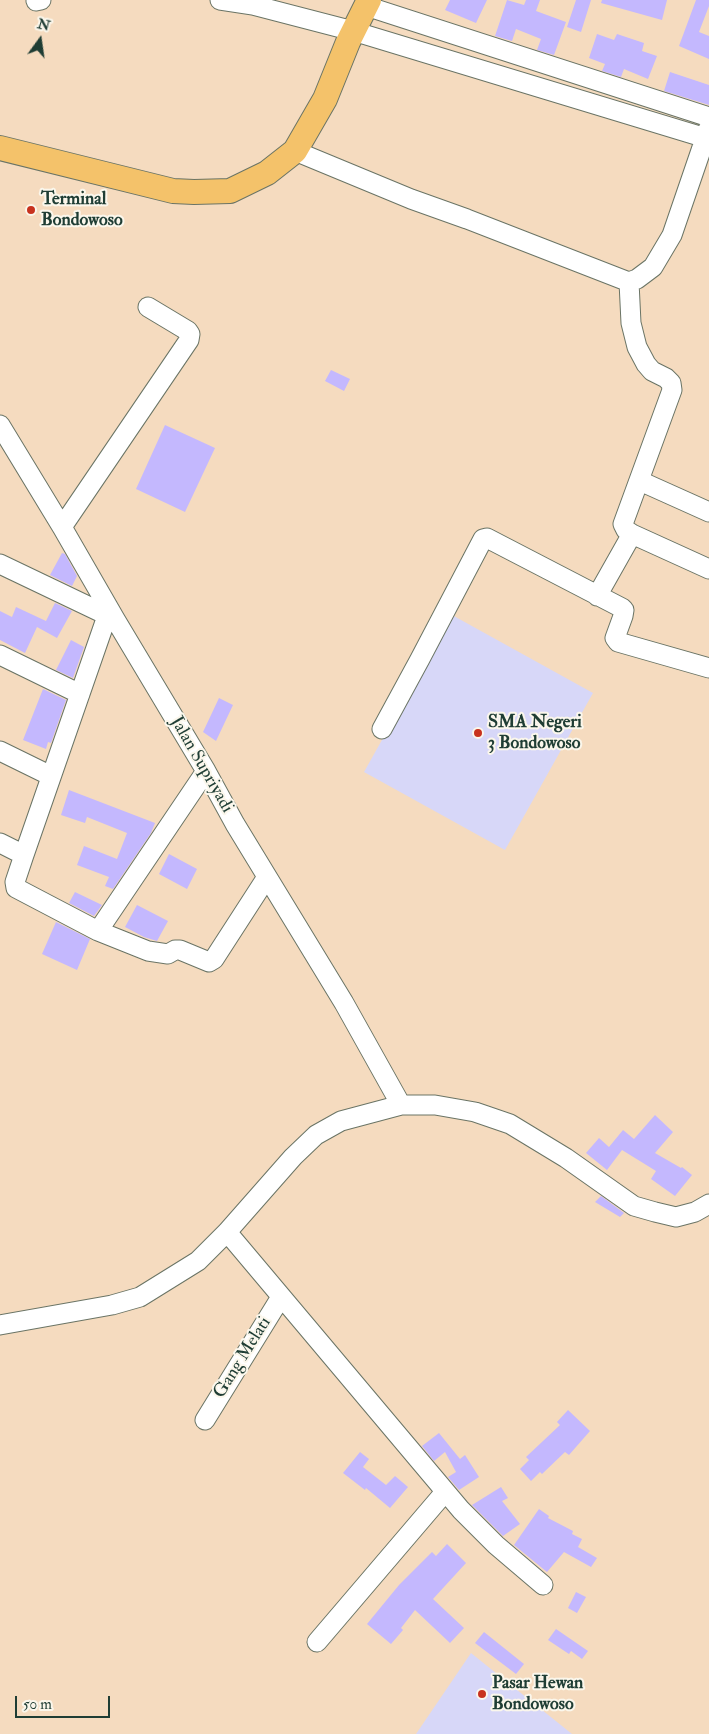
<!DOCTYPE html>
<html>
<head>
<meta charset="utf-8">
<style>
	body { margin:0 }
	#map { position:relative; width:709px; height:1734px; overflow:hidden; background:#f5dbbf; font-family:"IM FELL Double Pica",serif }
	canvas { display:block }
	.north { position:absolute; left:15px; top:15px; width:50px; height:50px; -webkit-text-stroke:4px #fbf7ec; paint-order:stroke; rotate:14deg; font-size:14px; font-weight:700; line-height:20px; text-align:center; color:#1f3d34 }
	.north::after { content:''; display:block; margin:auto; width:18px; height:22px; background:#1f3d34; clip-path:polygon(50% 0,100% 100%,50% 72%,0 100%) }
	.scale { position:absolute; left:15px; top:1696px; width:95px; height:22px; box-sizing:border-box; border:2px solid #1f3d34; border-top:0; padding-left:6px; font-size:15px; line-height:18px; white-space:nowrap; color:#1f3d34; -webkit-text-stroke:4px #fbf7ec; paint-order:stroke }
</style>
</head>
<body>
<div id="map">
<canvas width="709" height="1734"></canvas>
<div class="north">N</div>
<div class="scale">50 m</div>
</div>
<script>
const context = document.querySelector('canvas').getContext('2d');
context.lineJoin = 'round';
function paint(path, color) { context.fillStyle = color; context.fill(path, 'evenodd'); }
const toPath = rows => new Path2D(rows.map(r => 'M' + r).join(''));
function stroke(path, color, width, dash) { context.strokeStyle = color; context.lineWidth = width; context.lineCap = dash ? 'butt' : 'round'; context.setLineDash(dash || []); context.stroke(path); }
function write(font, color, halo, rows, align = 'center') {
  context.font = font + ' "IM FELL Double Pica",serif'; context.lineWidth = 4; context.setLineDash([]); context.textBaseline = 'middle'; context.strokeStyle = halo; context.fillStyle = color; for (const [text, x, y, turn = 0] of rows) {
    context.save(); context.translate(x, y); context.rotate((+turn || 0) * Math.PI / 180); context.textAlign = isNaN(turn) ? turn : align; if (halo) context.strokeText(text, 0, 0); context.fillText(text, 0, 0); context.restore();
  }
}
const built = toPath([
	[452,615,593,693,505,850,364,772],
	[471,1653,572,1734,416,1734]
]);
const building = toPath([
	[450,0,487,0,476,23,445,10],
	[507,0,524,5,526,0,540,0,536,11,566,22,554,55,537,50,541,39,516,29,512,41,495,36],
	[576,0,591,0,581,32,567,27],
	[602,0,667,0,662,20,601,3],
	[696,0,709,0,709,6,699,32,709,36,709,59,679,46],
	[597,34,614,40,617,34,644,43,642,51,657,56,648,79,624,69,621,77,602,71,605,64,589,58],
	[670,72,709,85,709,105,664,91],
	[331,370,350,379,344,391,325,381],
	[165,425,215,448,185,512,136,489],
	[62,553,65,554,77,576,72,586,50,575],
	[55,603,72,611,57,638,37,627,25,653,0,640,0,611,12,617,16,607,46,621],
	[71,640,84,647,73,678,56,670],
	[43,689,66,700,51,743,48,742,46,749,23,740],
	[219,698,233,705,216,741,203,732],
	[69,790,155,823,151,833,113,889,105,886,109,877,77,865,84,846,117,859,127,833,87,817,85,823,61,815],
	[169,854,197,869,187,889,159,874],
	[75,892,102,905,94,916,69,903],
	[137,905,168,921,157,941,144,937,125,927],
	[56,922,90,939,77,970,42,954],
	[655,1115,673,1132,655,1153,681,1168,682,1167,692,1175,675,1196,651,1179,656,1171,622,1150,607,1170,586,1153,599,1138,609,1147,623,1130,634,1139],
	[601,1196,624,1213,620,1217,595,1202],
	[568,1410,590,1431,569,1455,565,1452,542,1474,540,1472,531,1481,520,1469,529,1460,526,1457,560,1425,557,1422],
	[439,1433,460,1459,465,1455,479,1477,459,1490,448,1477,456,1472,445,1452,434,1461,422,1446],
	[360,1452,369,1459,363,1467,386,1485,395,1476,408,1487,390,1508,366,1488,365,1490,343,1473],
	[501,1487,508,1498,502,1501,520,1524,503,1536,472,1505],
	[539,1509,549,1516,548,1518,573,1531,572,1534,582,1539,578,1547,597,1558,591,1567,564,1552,547,1572,514,1545],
	[447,1544,466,1563,433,1599,464,1628,450,1643,415,1610,401,1628,403,1630,391,1644,367,1624,399,1585,432,1552,436,1556],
	[576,1592,586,1597,577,1613,568,1608],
	[556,1629,588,1651,582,1659,571,1651,569,1654,548,1640],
	[484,1632,524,1664,516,1674,475,1643]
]);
const minor = toPath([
	[220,0,253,5,353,31,709,139],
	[36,1,41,0],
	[366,6,709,117],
	[295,151,411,199,467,219,629,282,637,279,653,267,672,235,709,127],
	[629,282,631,323,637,347,646,364,652,371,666,378,671,383,672,390,623,524,626,530,632,534,709,569],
	[0,425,62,527,115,619,206,771,235,824,344,1003,401,1105],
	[640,481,709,512],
	[62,527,189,340,190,334,188,331,148,307],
	[0,564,115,619],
	[597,596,632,534],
	[107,616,24,855,15,882,16,888,98,931,148,951,168,954,175,950,180,950,209,962,214,959,267,877],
	[0,655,80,694],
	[382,729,420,659,483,539,487,538,622,608,624,610,623,616,615,638,618,642,709,668],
	[0,751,51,776],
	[0,843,24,855],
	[98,931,206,771],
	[227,1232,461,1510,496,1545,543,1585],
	[0,1325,112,1305,140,1297,198,1261,227,1232,293,1157,316,1135,341,1121,401,1105,435,1105,475,1112,510,1124,566,1158,634,1206,655,1212,676,1217,695,1212,709,1204],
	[205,1420,281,1297],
	[317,1642,445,1492]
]);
const major = toPath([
	[0,148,173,191,194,192,230,191,267,173,295,151,325,99,348,42,369,0]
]);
const markers = [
	[31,210,5,"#c8321e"],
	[478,733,5,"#c8321e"],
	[482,1694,5,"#c8321e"]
];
const poiNames = [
	["Terminal",41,200],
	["Bondowoso",41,221],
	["SMA Negeri",488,723],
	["3 Bondowoso",488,744],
	["Pasar Hewan",492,1684],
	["Bondowoso",492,1705]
];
const streetNames = [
	["Jalan Supriyadi",201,765,60],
	["Gang Melati",243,1358,-58]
];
paint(built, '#d7d7f8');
paint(building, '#c4b8fe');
stroke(minor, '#6a7465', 21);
stroke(major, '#6a7465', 26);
stroke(minor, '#fff', 19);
stroke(major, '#f4c26a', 24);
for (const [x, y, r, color] of markers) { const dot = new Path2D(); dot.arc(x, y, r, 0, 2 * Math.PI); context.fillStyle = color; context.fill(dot); stroke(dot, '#fbf7ec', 2); }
write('bold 18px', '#1f3d34', '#fbf7ec', poiNames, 'left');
write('18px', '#1f3d34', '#fbf7ec', streetNames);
</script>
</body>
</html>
